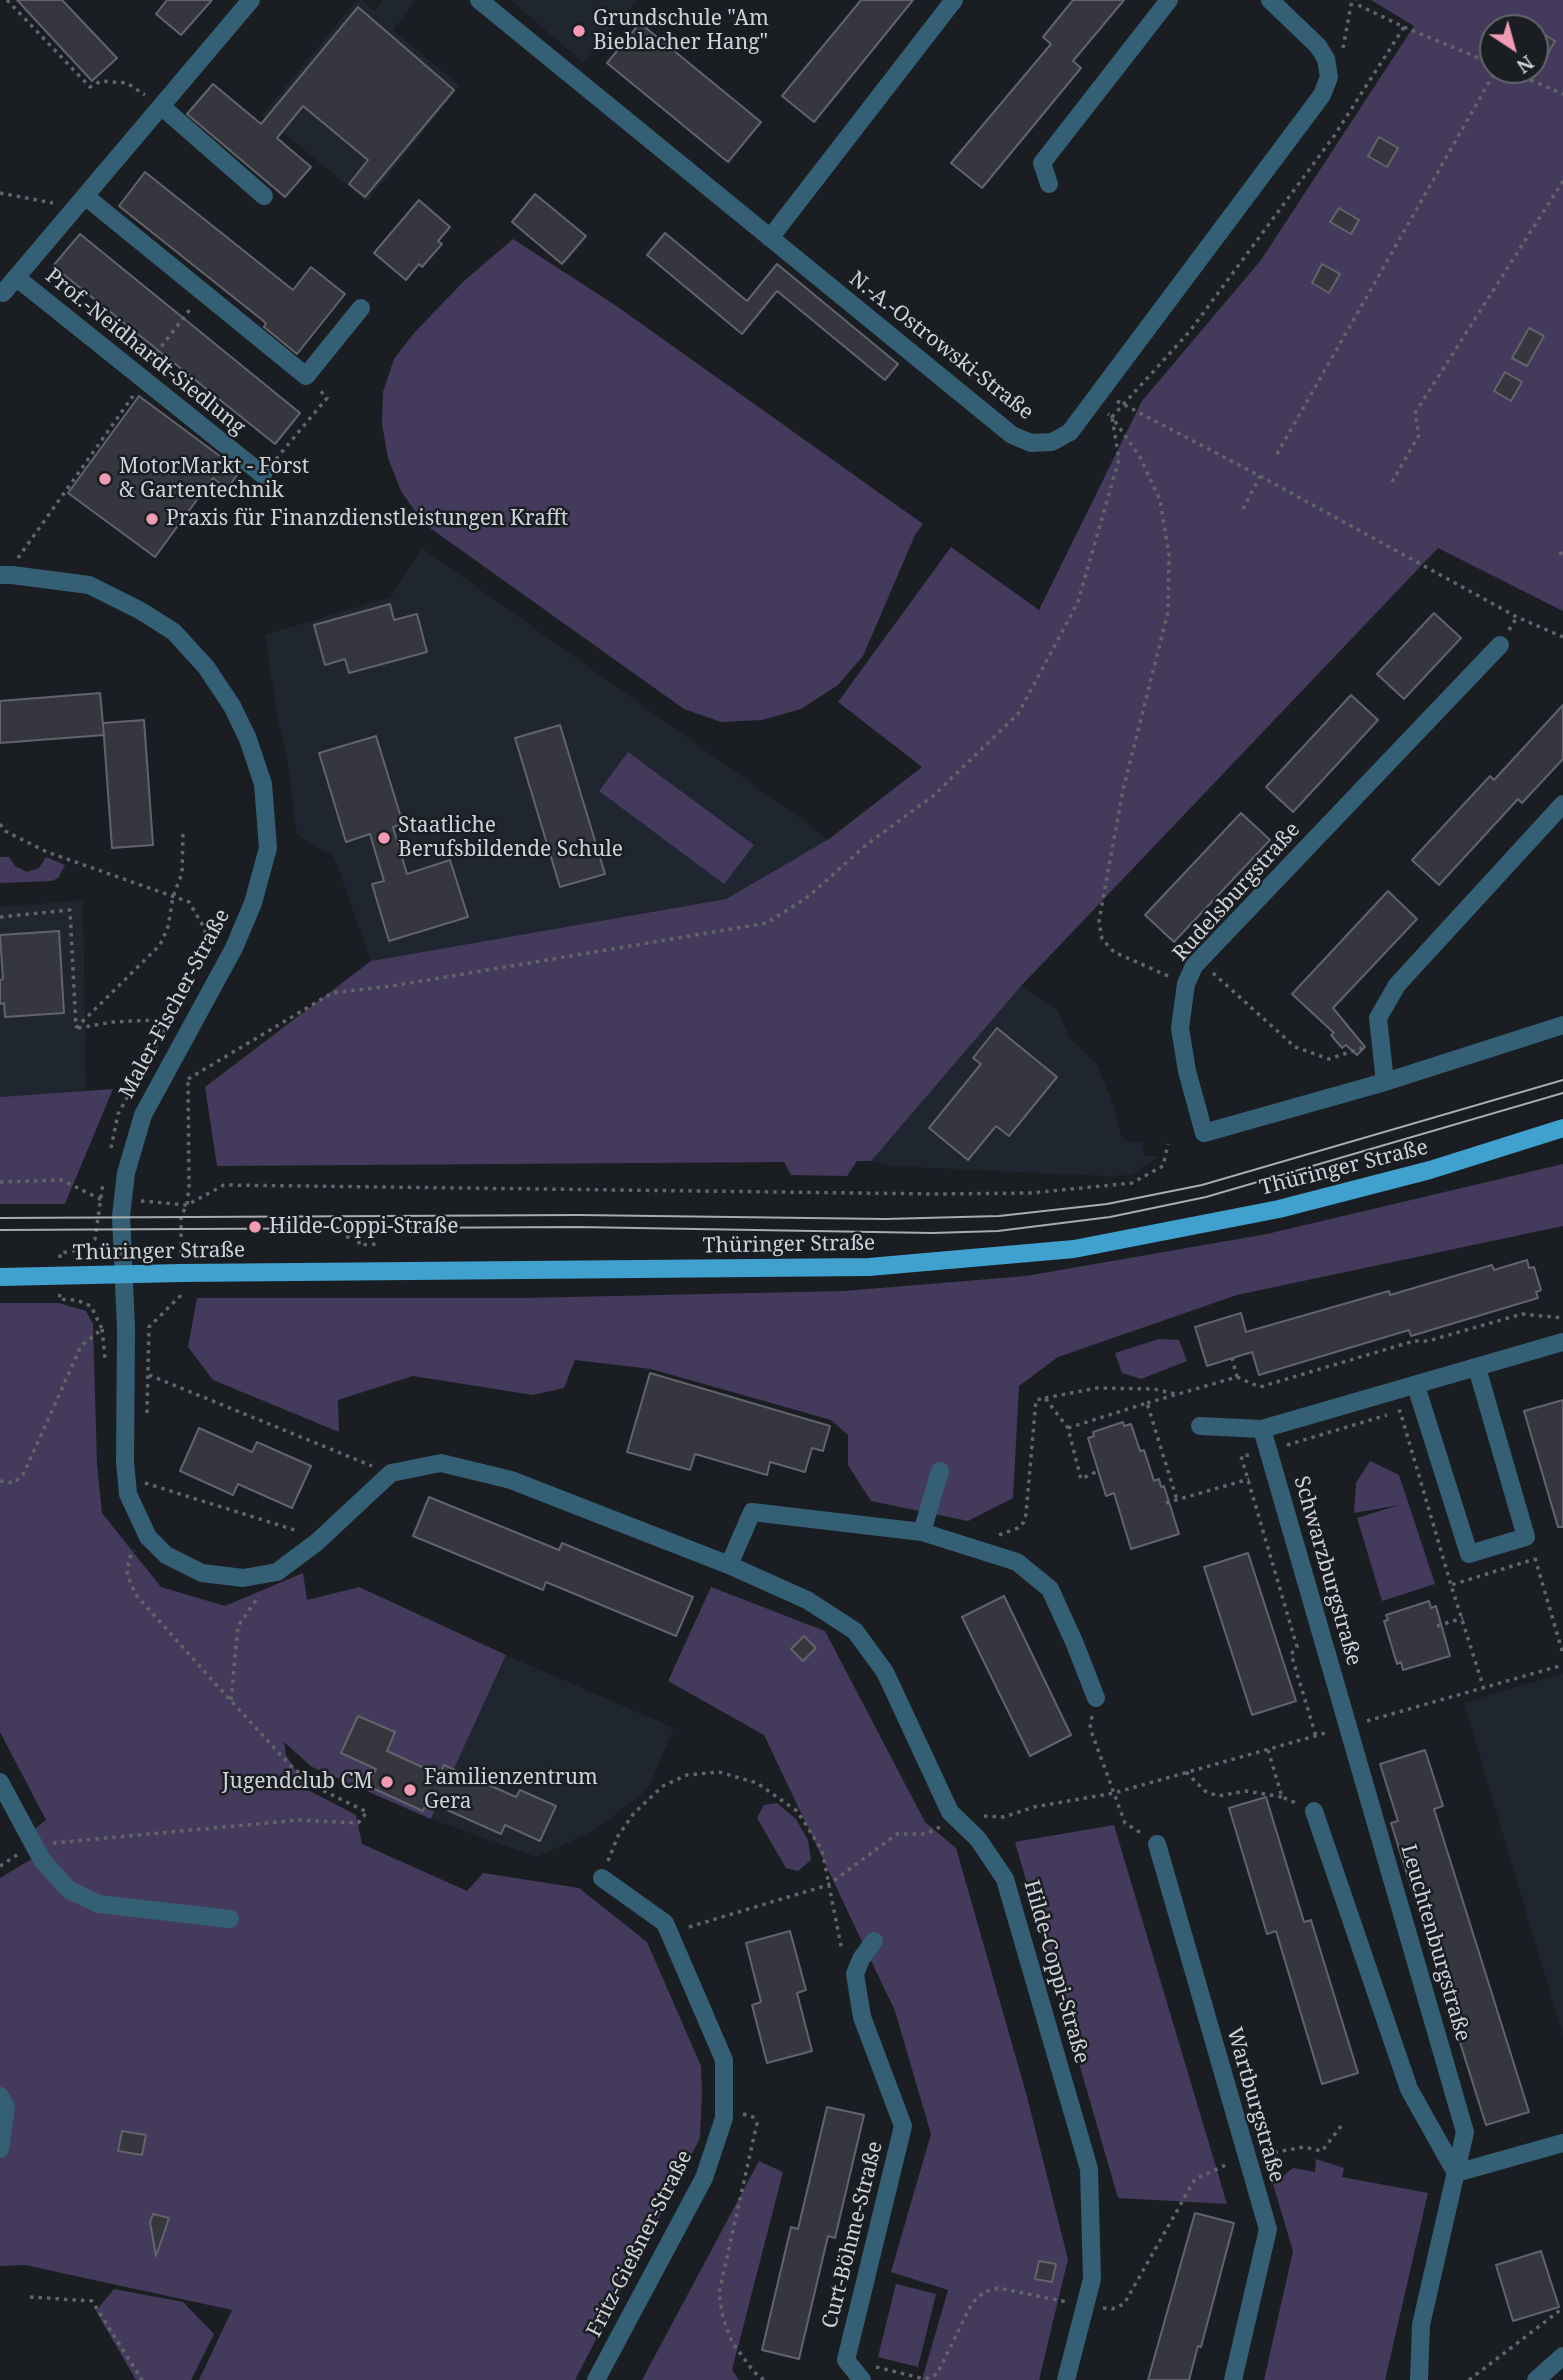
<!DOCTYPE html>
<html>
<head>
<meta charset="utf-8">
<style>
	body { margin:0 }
	#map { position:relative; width:1563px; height:2380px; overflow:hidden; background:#1a1e23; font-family:"Noto Serif",serif }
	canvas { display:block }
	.north { position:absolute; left:1479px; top:14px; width:70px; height:70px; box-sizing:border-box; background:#1a1e23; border:2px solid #62666b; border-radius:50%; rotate:144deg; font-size:19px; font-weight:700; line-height:28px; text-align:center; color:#cfd2d6 }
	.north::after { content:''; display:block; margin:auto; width:24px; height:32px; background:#f19ab4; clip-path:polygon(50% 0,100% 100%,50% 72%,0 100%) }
</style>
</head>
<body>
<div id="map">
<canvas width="1563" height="2380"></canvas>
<div class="north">N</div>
</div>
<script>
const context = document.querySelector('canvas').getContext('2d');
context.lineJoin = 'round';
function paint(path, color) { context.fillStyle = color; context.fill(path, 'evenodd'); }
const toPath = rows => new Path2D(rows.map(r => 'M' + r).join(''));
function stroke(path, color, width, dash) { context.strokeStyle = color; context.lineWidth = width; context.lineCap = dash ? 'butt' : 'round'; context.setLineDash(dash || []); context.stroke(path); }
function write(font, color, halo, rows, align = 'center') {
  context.font = font + ' "Noto Serif",serif'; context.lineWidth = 5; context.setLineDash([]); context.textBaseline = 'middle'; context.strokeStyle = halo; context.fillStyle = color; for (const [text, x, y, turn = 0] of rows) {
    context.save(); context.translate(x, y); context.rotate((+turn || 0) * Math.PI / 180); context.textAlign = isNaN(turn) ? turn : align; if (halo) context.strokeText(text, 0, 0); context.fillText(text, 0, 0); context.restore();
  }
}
const built = toPath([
	[357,0,362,0,375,11,383,0,416,0,393,30,460,86,367,202,262,115],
	[510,0,638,0,584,63],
	[422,548,829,839,726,899,371,961,334,857,297,835,286,751,278,719,265,635,390,597],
	[83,900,86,1091,0,1097,0,907],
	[990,971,1021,986,1057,1009,1070,1038,1096,1063,1112,1101,1122,1138,1133,1143,1143,1142,1144,1156,1160,1156,1131,1175,1107,1176,890,1166,871,1161,860,1147],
	[506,1655,674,1728,648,1789,593,1831,537,1857,431,1819],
	[1563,1673,1563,2036,1464,1703]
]);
const green = toPath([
	[1371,0,1563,0,1563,611,1438,548,1021,986,871,1161,857,1161,847,1176,791,1175,784,1162,217,1166,205,1087,371,961,726,899,829,839,922,767,838,702,951,547,1039,610,1142,401,1261,260,1414,26],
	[1493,28,1535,28,1535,70,1493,70],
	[513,239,615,305,923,524,915,535,863,656,838,685,801,709,762,720,721,722,684,709,423,523,401,491,388,458,382,424,383,392,394,359,414,333,464,281],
	[628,752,754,845,724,884,599,791],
	[0,857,9,857,15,866,27,872,39,868,46,857,65,865,58,878,52,881,0,883],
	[113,1089,65,1204,0,1204,0,1097],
	[1563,1164,1563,1226,1237,1295,1058,1357,1019,1386,1013,1498,968,1521,871,1501,848,1465,848,1435,831,1420,651,1369,575,1360,564,1388,533,1395,413,1376,338,1400,339,1432,213,1380,188,1347,197,1298,524,1298,844,1291,1026,1276,1267,1234],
	[0,1303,59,1303,86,1311,93,1324,97,1464,102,1513,161,1587,225,1606,303,1573,307,1600,359,1587,506,1655,431,1819,312,1767,284,1742,286,1755,308,1790,356,1815,362,1844,467,1891,483,1873,579,1888,647,1942,701,2066,702,2094,700,2138,575,2380,199,2380,232,2310,25,2265,0,2266,0,1878,45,1851,34,1829,46,1820,0,1732],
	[1159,1339,1179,1340,1187,1361,1141,1379,1122,1373,1115,1353],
	[1370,1461,1399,1475,1435,1584,1382,1601,1357,1518,1399,1505,1354,1513,1356,1483],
	[711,1587,825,1631,925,1822,956,1848,1026,2093,1068,2259,1039,2380,922,2380,948,2290,891,2272,931,2134,895,2011,764,1735,668,1681],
	[777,1803,796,1819,808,1840,811,1860,798,1871,786,1868,757,1818,764,1805],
	[1114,1825,1227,2204,1118,2198,1015,1842],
	[1316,2159,1344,2168,1342,2177,1428,2193,1385,2380,1264,2380,1293,2251,1273,2184,1293,2168,1315,2172],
	[759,2161,783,2172,732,2370,739,2380,642,2380],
	[896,2284,936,2294,918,2367,878,2357],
	[114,2289,183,2302,214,2334,191,2380,136,2380,96,2311]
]);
const building = toPath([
	[17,0,62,0,117,58,92,81,17,0],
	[167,0,212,0,181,35,156,14,167,0],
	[861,0,913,0,814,122,782,96,861,0],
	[1073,0,1124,0,1073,61,1081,68,982,188,951,163,1051,44,1043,37,1073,0],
	[358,7,454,90,365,197,349,184,368,160,303,106,277,138,311,167,285,197,187,114,213,84,261,124,358,7],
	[640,23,761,122,728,162,607,63,640,23],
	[1535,29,1555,41,1535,75,1535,29],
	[1379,137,1398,148,1387,167,1368,156,1379,137],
	[145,172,293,290,311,267,345,294,297,354,264,327,266,323,119,206,145,172],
	[535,194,586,236,562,264,512,222,535,194],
	[419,200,450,227,438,241,442,244,422,267,419,264,406,280,374,253,419,200],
	[1339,208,1359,220,1351,234,1330,222,1339,208],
	[665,233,747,301,777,264,898,364,885,380,777,291,742,334,647,255,665,233],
	[80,234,300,413,275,444,53,266,80,234],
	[1322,264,1340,274,1329,293,1312,283,1322,264],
	[1529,328,1544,336,1527,366,1512,358,1529,328],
	[1505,372,1522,382,1511,401,1494,391,1505,372],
	[139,396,240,471,227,489,213,478,155,557,68,493,139,396],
	[390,604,394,620,417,614,427,652,349,673,345,659,325,665,314,625,390,604],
	[1434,613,1461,638,1404,699,1377,674,1434,613],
	[100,693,104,735,0,743,0,701,100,693],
	[1351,695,1378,720,1293,812,1266,787,1351,695],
	[1563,705,1563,759,1522,803,1518,799,1439,885,1412,860,1490,776,1494,780,1563,705],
	[144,720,153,845,112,848,103,723,144,720],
	[560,725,605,874,560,887,515,738,560,725],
	[376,736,403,824,393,827,407,874,450,860,468,917,389,941,372,884,384,881,370,834,346,842,319,753,376,736],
	[1241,813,1270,840,1174,942,1145,915,1241,813],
	[1388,891,1417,919,1333,1008,1365,1047,1357,1055,1346,1045,1342,1048,1331,1035,1334,1033,1292,994,1388,891],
	[59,931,64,1013,5,1017,4,1003,0,1004,0,980,3,979,0,935,59,931],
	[997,1028,1057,1077,1009,1136,996,1126,968,1160,929,1128,981,1064,973,1058,997,1028],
	[1527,1260,1529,1268,1534,1267,1541,1290,1536,1292,1538,1298,1411,1336,1409,1330,1259,1375,1252,1352,1207,1366,1195,1327,1241,1313,1246,1332,1389,1291,1390,1295,1492,1265,1494,1270,1527,1260],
	[650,1373,830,1426,823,1451,812,1448,805,1472,770,1462,767,1475,695,1454,690,1470,627,1452,650,1373],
	[1563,1400,1563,1527,1558,1527,1524,1411,1563,1400],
	[1123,1422,1124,1426,1131,1424,1140,1451,1144,1450,1154,1481,1159,1479,1161,1487,1164,1486,1179,1534,1131,1549,1114,1493,1106,1496,1088,1438,1094,1436,1093,1432,1123,1422],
	[199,1428,252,1452,257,1442,311,1466,292,1508,238,1484,233,1495,180,1471,199,1428],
	[429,1497,559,1550,562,1543,693,1597,676,1636,546,1582,543,1590,413,1536,429,1497],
	[1248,1553,1296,1701,1252,1715,1204,1567,1248,1553],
	[1004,1596,1071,1735,1030,1756,962,1617,1004,1596],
	[1429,1601,1431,1608,1436,1606,1450,1656,1403,1670,1401,1662,1397,1664,1384,1621,1388,1620,1386,1615,1429,1601],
	[804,1636,816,1648,803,1661,791,1649,804,1636],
	[358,1716,395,1732,387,1751,440,1775,444,1765,516,1797,520,1790,556,1806,540,1841,505,1825,501,1834,427,1801,423,1811,368,1786,376,1769,341,1753,358,1716],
	[1425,1750,1443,1806,1434,1809,1529,2112,1486,2125,1391,1823,1398,1821,1380,1764,1425,1750],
	[1266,1797,1304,1922,1311,1920,1358,2073,1322,2084,1276,1931,1267,1934,1229,1808,1266,1797],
	[790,1931,806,1990,797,1993,812,2051,767,2063,752,2005,761,2002,746,1943,790,1931],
	[827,2107,864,2115,835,2238,828,2236,799,2359,762,2350,791,2227,798,2229,827,2107],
	[122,2131,146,2135,142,2155,118,2151,122,2131],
	[1195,2213,1234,2223,1201,2347,1198,2346,1189,2380,1148,2380,1195,2213],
	[153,2214,169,2218,156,2256,150,2222,153,2214],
	[1541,2251,1559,2307,1513,2321,1496,2265,1541,2251],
	[1039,2261,1056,2264,1052,2282,1035,2279,1039,2261]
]);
const path = toPath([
	[7,0,90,87,101,81,127,83,145,95],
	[1404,27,1493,64],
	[1343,48,1352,0],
	[1507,70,1563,94],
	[0,193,53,203],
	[151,360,191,308],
	[1117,401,1260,476,1517,617,1563,637],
	[1277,454,1496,70],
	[276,459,327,398,318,388],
	[1392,482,1419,435,1415,413,1563,181],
	[1243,509,1260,476],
	[1560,555,1563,548],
	[18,558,133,396],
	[1509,630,1517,617],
	[0,824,5,831,47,852,189,902,202,924,212,949],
	[0,917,70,910,76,1028],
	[1213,973,1295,1047,1329,1059,1362,1048],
	[1168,976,1114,952,1102,939,1099,921,1123,790,1168,612,1169,555,1160,500,1140,457,1112,417,1190,331,1334,136,1404,27,1360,6,1356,0],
	[76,1028,160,945,168,927,173,897,182,873,183,833],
	[78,1028,113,1022,153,1020,166,1026],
	[188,1079,332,993,392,986,767,923,809,896,866,845,933,796,1018,714,1078,602,1119,459,1112,417,1108,414],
	[111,1148,118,1114,172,1017],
	[0,1182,62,1180,100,1199,105,1199],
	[141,1201,187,1205,224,1185,936,1194,1031,1193,1132,1183,1163,1166,1168,1144],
	[346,1237,359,1237,359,1245,379,1244],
	[181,1254,181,1216,187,1205,189,1187,188,1078],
	[60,1258,60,1253,79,1250,95,1239,103,1183],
	[102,1329,105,1359],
	[149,1375,372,1466],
	[1237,1377,1260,1387,1414,1341,1428,1341,1522,1314,1563,1318],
	[1045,1398,1097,1388,1154,1389,1176,1394],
	[1147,1403,1237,1377,1232,1358],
	[1398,1412,1400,1411,1451,1585],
	[147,1413,149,1327,180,1296,180,1290],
	[1068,1428,1147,1403,1177,1500],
	[1287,1445,1387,1415],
	[1249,1455,1241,1456,1297,1647,1291,1654,1316,1736],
	[0,1481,14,1483,24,1473,81,1346,102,1329,91,1306,76,1300,59,1299,60,1294],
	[145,1483,298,1531],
	[1166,1503,1249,1479],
	[999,1535,1018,1528,1024,1522,1026,1514,1036,1400,1045,1398,1068,1428,1081,1479,1098,1471],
	[1535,1558,1563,1654],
	[1437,1626,1463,1618],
	[1484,1689,1451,1585,1535,1559],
	[231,1700,238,1626,259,1596],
	[1092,1716,1090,1728,1125,1823,1141,1833],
	[1367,1721,1563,1665],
	[1268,1750,1282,1797,1296,1803],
	[1186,1772,1205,1791,1218,1796,1246,1791,1282,1797],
	[984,1816,1004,1817,1034,1807,1114,1793,1329,1732],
	[53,1843,299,1820,358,1823,367,1812,314,1786,289,1764,231,1701,136,1595,127,1575,129,1559,134,1550],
	[608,1861,618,1836,634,1813,663,1786,687,1775,719,1772,757,1783,797,1811,822,1850,842,1951],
	[0,1866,17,1855],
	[689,1927,828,1885,897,1834,925,1834,940,1827],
	[743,2114,753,2117,757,2123,719,2293,723,2318,732,2342,754,2372,764,2380],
	[1266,2154,1304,2147,1322,2151,1342,2125],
	[30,2297,92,2301,142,2380],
	[1103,2308,1112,2309,1124,2304,1195,2179,1228,2164],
	[876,2367,925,2379,937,2374,972,2303,984,2292,998,2288,1067,2302],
	[1469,2380,1563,2308]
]);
const minor = toPath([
	[479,0,1012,435,1031,443,1052,442,1070,432,1322,95,1329,77,1326,59,1318,46,1270,0],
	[161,106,264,196],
	[1049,184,1042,163,1169,0],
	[85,196,306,376,361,308],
	[770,238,954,0],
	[17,278,263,475],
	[3,293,251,0],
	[0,575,12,575,89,585,141,611,174,632,206,667,232,706,248,739,263,784,268,848,253,903,234,948,143,1115,126,1173,121,1216,126,1328,125,1462,128,1494,148,1537,166,1555,202,1573,243,1578,277,1572,317,1542,391,1473,441,1463,511,1480,729,1565,807,1600,855,1631,885,1672,950,1812,978,1839,1005,1879,1089,2169,1092,2279,1066,2380],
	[1500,645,1194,966,1186,984,1180,1028,1187,1071,1204,1133,1385,1082,1563,1025],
	[1385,1082,1378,1018,1397,985,1563,804],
	[1416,1386,1469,1554,1526,1537,1477,1368],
	[1200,1426,1262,1429,1563,1342],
	[1262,1429,1465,2132,1421,2325,1419,2380],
	[922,1532,940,1471],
	[729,1565,752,1512,922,1532,1017,1562,1050,1589,1075,1644,1096,1698],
	[0,1782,42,1860,69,1890,99,1904,230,1919],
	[1314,1811,1409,2089,1456,2173,1563,2143],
	[1157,1844,1268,2229,1233,2380],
	[0,2096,6,2107,0,2149],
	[596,2380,704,2178,724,2118,724,2060,665,1923,602,1878],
	[862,2380,846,2360,903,2126,862,2017,855,1974,861,1959,874,1941],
	[1536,2380,1563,2356]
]);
const major = toPath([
	[0,1277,181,1273,869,1267,1074,1249,1279,1209,1430,1170,1563,1128]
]);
const tram = toPath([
	[0,1218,578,1215,885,1219,999,1216,1107,1204,1202,1185,1563,1080],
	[0,1230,578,1227,932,1233,998,1231,1110,1217,1206,1197,1563,1093]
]);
const markers = [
	[579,31,7,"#f19ab4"],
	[105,479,7,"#f19ab4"],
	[152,519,7,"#f19ab4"],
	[384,838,7,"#f19ab4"],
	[255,1227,7,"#f19ab4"],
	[387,1782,7,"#f19ab4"],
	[410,1790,7,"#f19ab4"]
];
const poiNames = [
	["Grundschule \"Am",593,19],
	["Bieblacher Hang\"",593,43],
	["MotorMarkt - Forst",119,467],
	["& Gartentechnik",119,491],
	["Praxis für Finanzdienstleistungen Krafft",166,519],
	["Staatliche",398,826],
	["Berufsbildende Schule",398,850],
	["Hilde-Coppi-Straße",269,1227],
	["Familienzentrum",424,1778],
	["Gera",424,1802],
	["Jugendclub CM",373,1782,"right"]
];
const streetNames = [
	["N.-A.-Ostrowski-Straße",941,346,38],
	["Prof.-Neidhardt-Siedlung",145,352,39],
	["Rudelsburgstraße",1237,892,-48],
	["Maler-Fischer-Straße",175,1004,-62],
	["Thüringer Straße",1344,1168,-14],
	["Thüringer Straße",789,1245,-1],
	["Thüringer Straße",159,1252,-1],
	["Schwarzburgstraße",1327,1571,74],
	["Leuchtenburgstraße",1435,1943,74],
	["Hilde-Coppi-Straße",1056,1972,74],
	["Wartburgstraße",1255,2105,74],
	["Curt-Böhme-Straße",853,2235,-76],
	["Fritz-Gießner-Straße",640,2244,-63]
];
paint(built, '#202630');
paint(green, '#443a5c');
paint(building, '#36373e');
stroke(building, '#62636b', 2);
stroke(path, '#62656a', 3.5, [3.5, 5]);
stroke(minor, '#355f75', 18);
stroke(major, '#40a1cf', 18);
stroke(tram, '#a9acb0', 2);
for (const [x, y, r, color] of markers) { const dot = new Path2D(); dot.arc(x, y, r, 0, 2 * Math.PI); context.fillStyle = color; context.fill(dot); stroke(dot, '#1a1e23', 2.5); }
write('21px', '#cfd2d6', '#1a1e23', poiNames, 'left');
write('21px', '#cfd2d6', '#1a1e23', streetNames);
</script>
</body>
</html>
